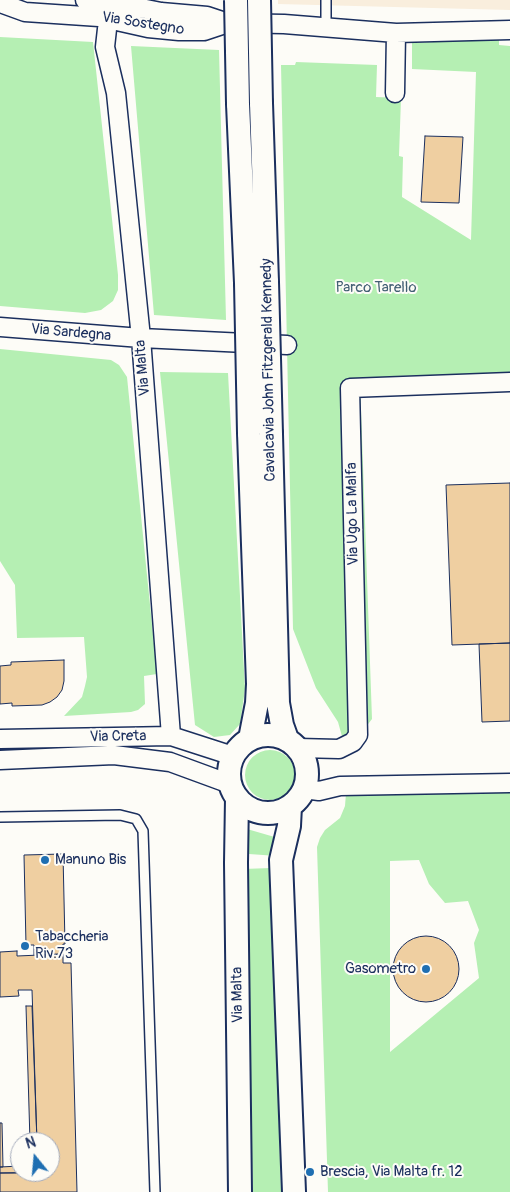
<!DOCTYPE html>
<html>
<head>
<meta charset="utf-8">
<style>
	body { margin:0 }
	#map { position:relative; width:510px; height:1192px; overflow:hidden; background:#fdfcf7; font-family:Pangolin,sans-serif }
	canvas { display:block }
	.north { position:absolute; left:10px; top:1132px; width:50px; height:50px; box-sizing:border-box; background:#fdfcf7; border:1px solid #a3aaba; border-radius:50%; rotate:343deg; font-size:14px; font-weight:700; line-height:20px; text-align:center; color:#1b2f5e }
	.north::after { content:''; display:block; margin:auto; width:18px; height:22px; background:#1f6fb2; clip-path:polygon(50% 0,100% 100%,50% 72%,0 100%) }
</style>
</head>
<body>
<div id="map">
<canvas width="510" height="1192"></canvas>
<div class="north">N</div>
</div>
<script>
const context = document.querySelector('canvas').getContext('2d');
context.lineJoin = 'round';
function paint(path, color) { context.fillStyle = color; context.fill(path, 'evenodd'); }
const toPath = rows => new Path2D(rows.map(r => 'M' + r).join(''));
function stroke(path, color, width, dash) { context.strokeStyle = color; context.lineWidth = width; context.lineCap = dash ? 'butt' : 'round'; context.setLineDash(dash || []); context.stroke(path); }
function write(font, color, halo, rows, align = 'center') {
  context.font = font + ' Pangolin,sans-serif'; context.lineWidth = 4; context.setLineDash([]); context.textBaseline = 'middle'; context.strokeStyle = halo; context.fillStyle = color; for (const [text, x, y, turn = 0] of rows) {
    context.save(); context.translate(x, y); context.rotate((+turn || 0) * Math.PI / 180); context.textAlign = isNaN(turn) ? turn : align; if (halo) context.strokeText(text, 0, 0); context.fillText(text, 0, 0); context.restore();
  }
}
const built = toPath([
	[278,0,510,0,510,10,278,4]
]);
const green = toPath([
	[0,37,93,42,118,275,118,290,113,301,101,310,85,313,0,306],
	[499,39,499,45,510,46,510,374,394,376,395,380,360,381,372,719,362,732,343,740,338,722,316,688,293,629,281,65,295,65,296,62,377,65,376,97,401,98,399,156,403,157,402,197,471,240,476,72,412,69,412,43],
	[131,46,219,50,226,320,154,315],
	[0,349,111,360,119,365,127,377,157,674,144,676,145,704,138,710,131,712,64,716,82,697,85,686,87,677,84,637,17,638,15,585,0,561],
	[160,372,228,373,245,689,240,724,230,735,214,737,195,725],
	'245 775a25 25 0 1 1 50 0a25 25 0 1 1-50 0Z',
	[510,791,510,1192,328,1192,317,847,320,838,325,830,340,818,345,806,346,793],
	[419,860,429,884,445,903,468,901,479,930,474,943,479,978,390,1052,390,861],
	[247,829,278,838,277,856,249,854],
	[271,868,281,1192,253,1192,243,869]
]);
const building = toPath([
	[425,136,463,137,459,203,421,202,425,136],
	[510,483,510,643,452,645,446,485,510,483],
	[510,643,510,721,482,722,479,644,510,643],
	[64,660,64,681,62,690,57,697,50,702,42,705,12,706,12,703,0,704,0,666,11,665,11,662,64,660],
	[63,854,65,944,63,944,63,954,34,955,34,945,26,945,24,855,63,854],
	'393 969a33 33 0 1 1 66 0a33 33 0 1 1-66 0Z',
	[17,951,17,956,63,954,63,963,71,963,77,1192,0,1192,0,1173,50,1172,50,1142,37,1142,32,990,18,990,19,996,0,997,0,952,17,951],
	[26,1006,32,1006,37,1142,30,1142,26,1006],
	[0,1123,2,1123,3,1167,0,1167,0,1123],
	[20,1166,20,1173,0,1173,0,1167,20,1166]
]);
const service = toPath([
	[326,28,326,0],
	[0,817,120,815,136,819,143,831,155,1192]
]);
const minor = toPath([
	[85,0,110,2,161,12,207,16,228,23,284,24,396,33,510,30],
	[110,2,105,47,116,93,141,338,171,736],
	[3,4,25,12,99,17,148,28,179,31,204,31,228,23],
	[395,93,396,33],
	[0,327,141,338,287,345],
	[0,739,171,736,233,756],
	[298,748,339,749,353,742,358,735,350,388,510,382],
	[0,760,114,755,170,762,230,784],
	[304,789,319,791,340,786,510,783]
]);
const tertiary = toPath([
	[261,103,267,282],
	[238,104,246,283],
	[249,433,258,684,257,703,250,739],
	[271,434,278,703,282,725,287,739],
	'229 774a39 39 0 1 1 78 0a39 39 0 1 1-78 0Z',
	[237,798,236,863,240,1192],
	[290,806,289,826,281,860,294,1192]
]);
const tertiaryBridge = toPath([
	[236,0,238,104],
	[259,0,261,103],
	[267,282,271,434],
	[246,283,249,433]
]);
const markers = [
	[45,860,5,"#1f6fb2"],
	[25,946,5,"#1f6fb2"],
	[426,969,5,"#1f6fb2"],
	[310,1172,5,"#1f6fb2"]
];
const streetNames = [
	["Via Sostegno",143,24,9],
	["Via Sardegna",71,333,5],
	["Via Malta",143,368,-95],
	["Cavalcavia John Fitzgerald Kennedy",269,370,-91],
	["Via Ugo La Malfa",353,514,-91],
	["Via Creta",118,737,-1],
	["Via Malta",238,995,-91]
];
const parkNames = [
	["Parco Tarello",376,288]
];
const poiNames = [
	["Manuno Bis",55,860],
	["Tabaccheria",35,937],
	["Riv.73",35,954],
	["Gasometro",416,969,"right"],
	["Brescia, Via Malta fr. 12",320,1172]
];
paint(built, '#f9eedd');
paint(green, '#b5efb3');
paint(building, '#efcfa1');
stroke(building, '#1b2f5e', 1);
stroke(service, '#1b2f5e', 12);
stroke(minor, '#1b2f5e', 21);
stroke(tertiary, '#1b2f5e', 26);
stroke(service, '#fdfcf7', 9);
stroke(minor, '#fdfcf7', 18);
stroke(tertiary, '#fdfcf7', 22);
stroke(tertiaryBridge, '#1b2f5e', 26, []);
stroke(tertiaryBridge, '#fdfcf7', 22);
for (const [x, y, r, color] of markers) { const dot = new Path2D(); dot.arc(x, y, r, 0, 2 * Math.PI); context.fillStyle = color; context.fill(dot); stroke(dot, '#fdfcf7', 2); }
write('15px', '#1b2f5e', '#fdfcf7', streetNames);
write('15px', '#425f73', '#fdfcf7', parkNames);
write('15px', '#1b2f5e', '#fdfcf7', poiNames, 'left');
</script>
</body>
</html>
